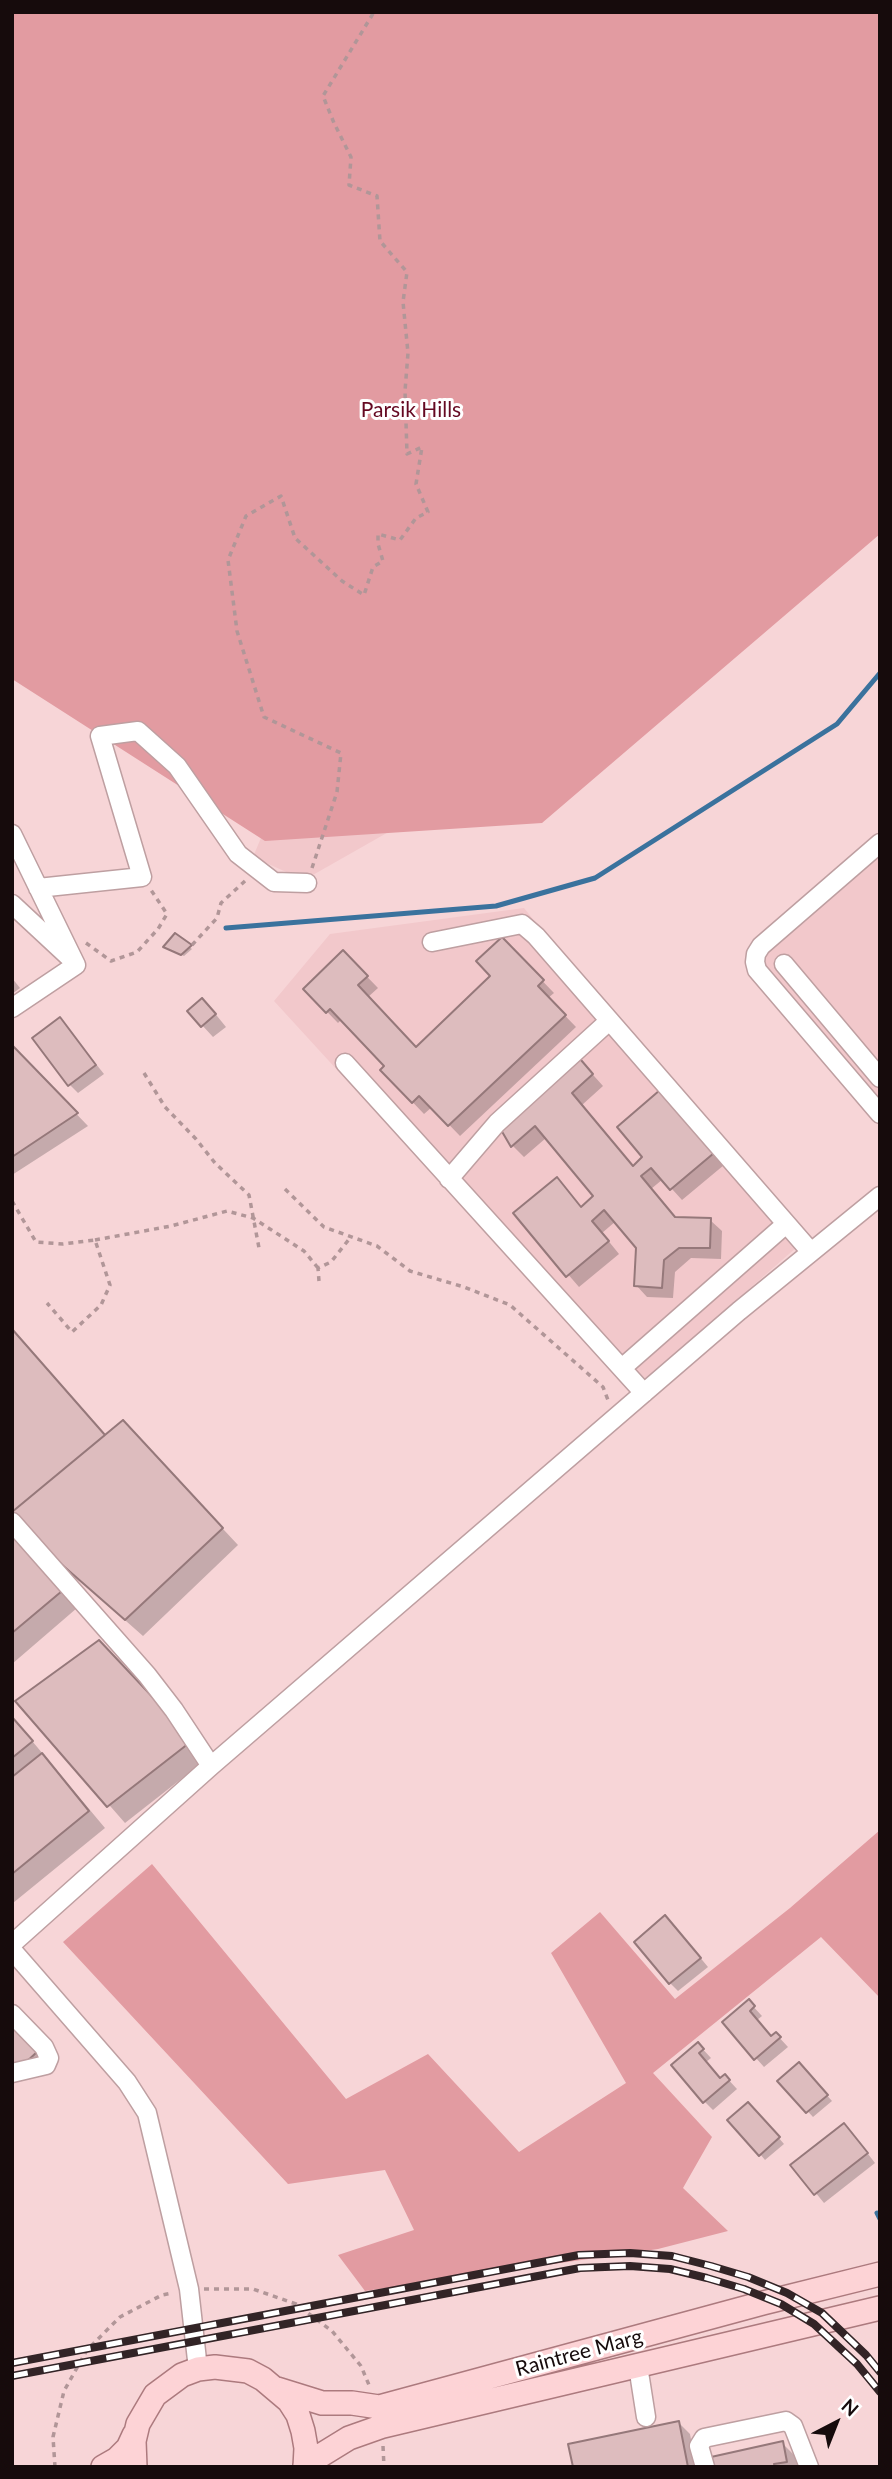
<!DOCTYPE html>
<html>
<head>
<meta charset="utf-8">
<style>
	body { margin:0 }
	#map { position:relative; width:892px; height:2479px; overflow:hidden; background:#f7d5d7; font-family:Lato,sans-serif }
	canvas { display:block }
	.frame { position:absolute; inset:0; border:14px solid #160b0c; pointer-events:none }
	.north { position:absolute; left:801px; top:2388px; width:70px; height:70px; -webkit-text-stroke:5px #fff; paint-order:stroke; rotate:42deg; font-size:19px; font-weight:700; line-height:28px; text-align:center; color:#160b0c }
	.north::after { content:''; display:block; margin:auto; width:24px; height:32px; background:#160b0c; clip-path:polygon(50% 0,100% 100%,50% 72%,0 100%) }
</style>
</head>
<body>
<div id="map">
<canvas width="892" height="2479"></canvas>
<div class="frame"></div>
<div class="north">N</div>
</div>
<script>
const context = document.querySelector('canvas').getContext('2d');
context.lineJoin = 'round';
function paint(path, color) { context.fillStyle = color; context.fill(path, 'evenodd'); }
const toPath = rows => new Path2D(rows.map(r => 'M' + r).join(''));
function stroke(path, color, width, dash) { context.strokeStyle = color; context.lineWidth = width; context.lineCap = dash ? 'butt' : 'round'; context.setLineDash(dash || []); context.stroke(path); }
function write(font, color, halo, rows, align = 'center') {
  context.font = font + ' Lato,sans-serif'; context.lineWidth = 6; context.setLineDash([]); context.textBaseline = 'middle'; context.strokeStyle = halo; context.fillStyle = color; for (const [text, x, y, turn = 0] of rows) {
    context.save(); context.translate(x, y); context.rotate((+turn || 0) * Math.PI / 180); context.textAlign = isNaN(turn) ? turn : align; if (halo) context.strokeText(text, 0, 0); context.fillText(text, 0, 0); context.restore();
  }
}
const built = toPath([
	[283,785,392,830,304,880,253,857],
	[880,852,880,1108,756,954],
	[524,908,605,1009,806,1239,632,1392,274,1001,330,934]
]);
const green = toPath([
	[12,12,880,12,880,534,542,823,265,841,12,679],
	[880,1830,880,1998,821,1937,653,2073,712,2137,683,2188,728,2231,658,2249,365,2291,338,2255,414,2230,385,2170,288,2184,63,1942,152,1864,346,2099,428,2054,519,2152,626,2083,551,1953,600,1912,675,1999,790,1908]
]);
const shadow = toPath([
	[175,936,192,949,184,956,165,947],
	[502,939,554,993,548,998,576,1027,460,1136,432,1107,424,1114,382,1070,386,1066,342,1019,338,1023,305,989,343,952,378,988,368,997,417,1049,493,977],
	[12,978,20,988,12,994],
	[189,1011,213,1011,226,1027,213,1037],
	[60,1019,104,1074,78,1093,70,1085],
	[12,1047,88,1126,12,1175],
	[586,1067,603,1086,582,1105,634,1167,645,1158,671,1104,724,1165,682,1200,663,1179,651,1189,676,1219,710,1220,722,1231,721,1259,691,1258,675,1272,673,1298,647,1297,636,1285,638,1247,616,1221,602,1233,619,1254,579,1287,515,1213,582,1208,595,1196,546,1138,524,1157,513,1146,499,1123],
	[106,1437,139,1439,238,1545,143,1636,26,1533],
	[12,1525,77,1608,12,1664],
	[99,1642,208,1758,125,1823,18,1701],
	[12,1717,105,1828,13,1903,12,1902],
	[674,1926,708,1967,678,1991,670,1983],
	[749,2002,762,2016,757,2020,772,2038,776,2034,788,2047,764,2067,724,2022],
	[12,2023,45,2060,12,2077],
	[698,2044,711,2058,706,2062,721,2080,725,2076,737,2089,713,2110,704,2101],
	[804,2070,832,2101,813,2117,780,2081],
	[754,2109,784,2144,765,2160,760,2154],
	[852,2133,875,2163,824,2203,793,2165],
	[678,2422,690,2434,696,2467,575,2467],
	[782,2443,799,2460,800,2467,715,2467]
]);
const stream = toPath([
	[226,928,496,906,595,878,837,724,880,673],
	[877,2213,880,2219]
]);
const building = toPath([
	[175,933,192,945,181,955,163,947,175,933],
	[502,937,544,980,538,986,566,1015,448,1126,419,1096,412,1103,380,1070,384,1066,330,1009,326,1013,303,989,343,950,368,976,358,985,416,1047,490,976,476,961,502,937],
	[202,998,216,1014,201,1027,187,1011,202,998],
	[60,1017,96,1065,68,1086,32,1038,60,1017],
	[12,1045,78,1113,12,1157,12,1045],
	[575,1053,593,1074,572,1093,633,1166,642,1157,617,1127,660,1090,714,1153,670,1190,651,1168,641,1176,675,1217,711,1218,710,1248,679,1248,664,1260,662,1288,634,1286,636,1248,604,1210,592,1221,609,1241,566,1277,513,1213,557,1177,581,1207,593,1196,535,1126,511,1147,497,1123,575,1053],
	[12,1329,105,1435,12,1512,12,1329],
	[123,1420,223,1528,125,1620,12,1521,12,1512,123,1420],
	[12,1522,62,1591,12,1633,12,1522],
	[99,1640,193,1740,107,1807,15,1701,99,1640],
	[12,1717,33,1741,12,1758,12,1717],
	[42,1753,89,1811,12,1874,12,1777,42,1753],
	[665,1915,701,1958,669,1984,634,1942,665,1915],
	[749,1999,755,2006,750,2011,771,2036,776,2032,781,2037,754,2060,722,2022,749,1999],
	[12,2022,38,2051,23,2065,12,2068,12,2022],
	[698,2042,704,2049,699,2053,720,2078,725,2074,730,2080,703,2103,671,2065,698,2042],
	[799,2062,828,2095,806,2113,777,2081,799,2062],
	[748,2102,780,2137,759,2156,727,2120,748,2102],
	[844,2123,868,2153,814,2195,790,2165,844,2123],
	[679,2421,688,2467,573,2467,568,2444,679,2421],
	[783,2441,787,2462,774,2464,775,2467,713,2467,711,2457,783,2441]
]);
const path = toPath([
	[312,868,337,792,341,753,264,717,237,631,228,560,246,516,281,496,295,538,342,581,364,595,373,567,383,561,378,544,378,534,400,540,416,518,428,512,416,484,422,447,407,454,405,391,408,353,403,302,407,272,380,241,377,196,349,185,351,157,334,123,323,96,374,12],
	[86,943,111,961,137,952,158,929,167,914,151,890],
	[192,945,217,918,221,903,245,881],
	[144,1073,165,1107,196,1139,215,1163,249,1195,259,1248],
	[285,1189,324,1227,377,1246,410,1271,464,1287,510,1305,603,1387,608,1400],
	[12,1201,36,1242,63,1244,95,1240,110,1285,101,1305,72,1332,47,1303],
	[95,1240,171,1226,227,1211,253,1218,304,1251,318,1268],
	[319,1281,318,1268,331,1262,350,1238],
	[204,2289,253,2289,296,2304,332,2331,361,2366,369,2385],
	[383,2446,384,2467],
	[55,2467,53,2437,64,2391,87,2350,120,2317,162,2295,172,2293]
]);
const minor = toPath([
	[12,834,76,965],
	[880,843,761,946,756,954,755,962,757,970,880,1114],
	[38,888,142,877,100,736,138,731,177,766,238,854,274,882,307,883],
	[12,904,69,957],
	[432,942,522,924,536,936,811,1252],
	[784,964,880,1078],
	[12,1008,76,965],
	[345,1063,644,1393],
	[449,1179,497,1123,609,1021],
	[622,1368,786,1224],
	[12,1522,147,1675,174,1710,211,1766],
	[12,1944,211,1766,739,1311,880,1196],
	[12,1950,127,2082,147,2113,189,2289,198,2369],
	[12,2014,44,2047,49,2058,46,2065,12,2073],
	[638,2366,646,2417],
	[705,2467,699,2446,704,2438,786,2421,793,2426,809,2467]
]);
const major = toPath([
	[277,2389,322,2403,352,2403,379,2407,763,2303,880,2274],
	[305,2465,349,2438,383,2426,880,2308],
	[103,2467,117,2459,128,2448,134,2435],
	[135,2467,134,2441,138,2424,155,2395,182,2375,198,2369,215,2367,248,2371,263,2379,289,2401,298,2415,303,2431,306,2448,305,2467]
]);
const rail = toPath([
	[12,2363,579,2255,630,2253,672,2256,711,2266,748,2277,787,2293,822,2313,866,2355,880,2372],
	[12,2376,580,2268,630,2266,670,2269,707,2278,744,2289,781,2304,814,2324,857,2364,880,2392]
]);
const parkNames = [
	["Parsik Hills",411,410]
];
const streetNames = [
	["Raintree Marg",579,2353,-15]
];
paint(built, '#f2c8cb');
paint(green, '#e29ba1');
paint(shadow, '#0003');
stroke(stream, '#3a729d', 5);
paint(building, '#ddbcbe');
stroke(building, '#95787a', 2);
stroke(minor, '#be9fa1', 21);
stroke(major, '#ac7a7e', 26);
stroke(path, '#b19698', 3.5, [5, 5]);
stroke(minor, '#fff', 18);
stroke(major, '#fdd3d6', 23);
stroke(rail, '#322426', 8);
stroke(rail, '#fff', 5, [16]);
write('21px', '#650922', '#fff', parkNames);
write('21px', '#160b0c', '#fff', streetNames);
</script>
</body>
</html>
